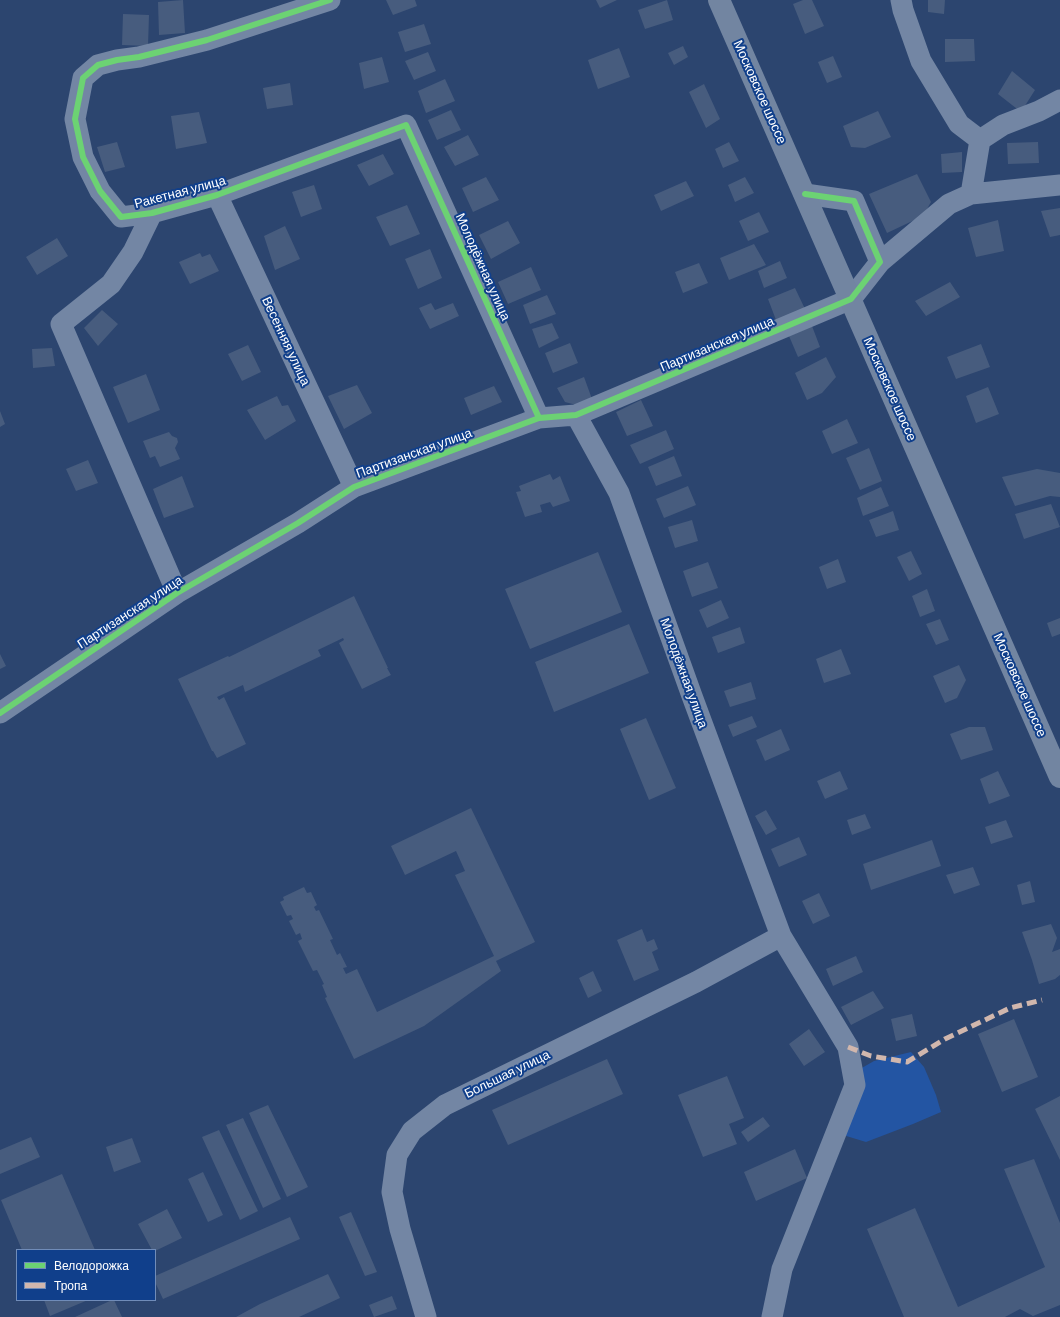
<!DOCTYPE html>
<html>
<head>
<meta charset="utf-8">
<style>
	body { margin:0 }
	#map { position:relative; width:1060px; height:1317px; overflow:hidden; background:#2c456f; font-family:Barlow,sans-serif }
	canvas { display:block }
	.legend { position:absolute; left:16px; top:1249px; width:140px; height:52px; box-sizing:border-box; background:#103f8b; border:1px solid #708cb9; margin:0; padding:5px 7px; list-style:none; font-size:12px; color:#fff }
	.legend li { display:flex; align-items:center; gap:8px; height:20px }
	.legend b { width:20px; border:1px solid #708cb9 }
</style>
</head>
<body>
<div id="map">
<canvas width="1060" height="1317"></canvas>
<ul class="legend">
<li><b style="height:5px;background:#6cd273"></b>Велодорожка</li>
<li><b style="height:5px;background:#d1b7ad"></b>Тропа</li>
</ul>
</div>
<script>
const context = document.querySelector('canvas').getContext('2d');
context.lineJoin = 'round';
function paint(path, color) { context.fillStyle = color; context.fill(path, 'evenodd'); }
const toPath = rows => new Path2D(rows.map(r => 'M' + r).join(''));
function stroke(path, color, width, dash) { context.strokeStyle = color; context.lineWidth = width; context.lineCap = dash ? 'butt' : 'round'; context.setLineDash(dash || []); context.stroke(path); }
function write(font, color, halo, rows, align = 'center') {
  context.font = font + ' Barlow,sans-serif'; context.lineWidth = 4; context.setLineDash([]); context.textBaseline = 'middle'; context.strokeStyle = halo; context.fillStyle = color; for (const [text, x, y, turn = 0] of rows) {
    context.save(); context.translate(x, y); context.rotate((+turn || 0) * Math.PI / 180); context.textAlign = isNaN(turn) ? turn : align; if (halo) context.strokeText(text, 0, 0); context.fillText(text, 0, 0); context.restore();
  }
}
const green = toPath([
	[911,1052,924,1067,936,1095,941,1112,913,1124,866,1142,843,1135,860,1069,874,1061]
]);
const building = toPath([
	[183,0,185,33,159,35,158,2],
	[386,0,415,0,417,6,393,15],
	[596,0,617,0,600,8],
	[667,0,673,20,645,29,638,10],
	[803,0,812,0,824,26,805,34,793,4],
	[928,0,945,0,944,14,928,12],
	[123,14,149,15,148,46,122,45],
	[424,24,431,44,405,52,398,32],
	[945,39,974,39,975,61,945,62],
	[683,46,688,57,674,65,668,53],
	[619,48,630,77,598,89,588,60],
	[428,52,436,71,414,80,405,61],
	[833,56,842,77,827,83,818,62],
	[382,57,389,82,364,89,359,63],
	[1012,71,1035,90,1021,112,998,94],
	[445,79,455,101,426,113,418,91],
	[290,83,293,105,267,109,263,88],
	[704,84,720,119,706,128,689,92],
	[451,110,461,130,437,140,428,120],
	[878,111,891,137,865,148,851,147,843,126],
	[199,112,207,143,176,149,171,116],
	[468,135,479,155,455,166,444,147],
	[117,142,125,167,105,172,97,147],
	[729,142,739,161,723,168,715,149],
	[1038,142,1039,163,1008,164,1007,143],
	[962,152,962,172,942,173,941,154],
	[383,154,394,174,369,186,357,165],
	[917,174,931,202,923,216,887,233,869,194],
	[486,177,499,200,473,212,462,188],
	[745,177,754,193,735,202,728,185],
	[686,181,694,196,661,211,654,195],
	[314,185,322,209,301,217,292,192],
	[407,205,420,234,390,246,376,217],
	[1060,208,1060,235,1050,237,1041,211],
	[759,212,769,232,748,241,739,221],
	[998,220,1004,251,976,257,968,228],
	[508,221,520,243,491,259,479,235],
	[285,226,300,259,275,270,264,236],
	[57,238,68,256,37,275,26,257],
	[754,244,766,265,729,280,720,258],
	[430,249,442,278,418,289,405,259],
	[200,253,202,257,210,254,219,271,190,284,179,262],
	[780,261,787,278,764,288,758,271],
	[699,263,708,283,683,293,675,272],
	[531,267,541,290,508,304,498,282],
	[950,282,960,297,926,316,915,301],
	[795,288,805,309,776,320,768,299],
	[547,295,556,314,530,324,523,305],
	[431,303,435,310,453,303,459,316,430,329,419,308],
	[102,310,118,324,98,346,84,328],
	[552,323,559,338,539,348,532,329],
	[812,326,820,347,798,357,789,336],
	[570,343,578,363,553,373,545,353],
	[981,344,990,367,956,379,947,357],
	[248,345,261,372,242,381,228,354],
	[52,348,55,366,33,368,32,349],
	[826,357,836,377,822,393,807,400,795,373],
	[146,374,160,410,128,423,113,387],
	[584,377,592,399,580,406,565,402,557,388],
	[357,385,372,413,344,429,328,396],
	[494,386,502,402,471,415,464,398],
	[988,387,999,414,976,423,966,396],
	[277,396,282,406,288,405,296,421,265,440,247,410],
	[641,400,653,426,627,436,616,412],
	[0,411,5,424,0,427],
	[847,419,858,443,832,454,822,431],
	[666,430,674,449,640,464,630,445],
	[169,432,172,436,177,438,178,442,175,448,180,459,160,467,155,456,150,458,143,441],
	[869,448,882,481,860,490,846,458],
	[674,456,682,476,656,486,648,467],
	[88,460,98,483,76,491,66,469],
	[1037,469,1060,473,1060,497,1050,496,1015,506,1002,477],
	[550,474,553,480,560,476,570,501,553,507,550,502,540,505,542,512,525,517,516,492,521,491,519,486],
	[182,476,194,507,164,518,153,489],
	[688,486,696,505,664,518,656,499],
	[881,487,889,506,863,516,857,498],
	[1051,504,1060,527,1024,539,1015,514],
	[893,511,899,530,876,537,869,520],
	[692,520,698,541,675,548,668,527],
	[911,551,922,574,909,581,897,557],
	[598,552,622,612,530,649,505,589],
	[838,559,846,582,827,589,819,567],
	[708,562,718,588,692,597,683,571],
	[927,589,935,611,920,617,912,596],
	[354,596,388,668,387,668,391,675,362,689,339,643,344,640,343,638,318,650,321,656,245,692,243,685,217,697,219,700,224,697,246,744,217,758,213,751,212,751,178,679,228,656,229,657],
	[721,600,729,618,707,628,699,610],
	[1060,618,1060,634,1052,637,1047,623],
	[940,619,949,640,936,645,926,624],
	[629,624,649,673,554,712,535,662],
	[740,627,745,643,718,653,712,637],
	[841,649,851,674,824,683,816,659],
	[0,654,6,666,0,669],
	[959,665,966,680,957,698,945,703,933,676],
	[751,682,756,699,730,707,724,691],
	[752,716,757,727,733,737,728,725],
	[646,718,676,788,649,800,620,729],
	[969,727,985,727,993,750,961,760,950,734],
	[781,729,790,750,765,761,756,740],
	[840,771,848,789,825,799,817,781],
	[998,771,1010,796,989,804,980,779],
	[471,808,535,942,496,961,501,971,424,1026,354,1059,325,998,327,997,322,985,324,984,317,970,313,971,298,941,302,939,300,933,296,935,289,921,293,919,291,915,287,916,280,902,284,900,283,897,304,887,307,893,311,892,317,905,314,907,316,911,319,910,333,939,330,940,337,955,340,953,347,967,343,968,346,974,357,969,377,1012,494,956,455,875,465,871,456,851,405,875,391,846],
	[766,810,777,829,766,835,755,816],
	[865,814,871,828,852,835,847,820],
	[1006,820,1013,837,991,844,985,827],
	[799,837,807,855,779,867,771,849],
	[932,840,941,866,871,890,863,864],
	[973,867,980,885,954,894,946,875],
	[1030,881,1035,902,1022,905,1017,885],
	[819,893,830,916,813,924,802,901],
	[1051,924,1057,938,1052,952,1060,949,1060,975,1055,979,1039,984,1032,960,1022,932],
	[642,929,647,942,654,939,658,949,652,952,659,970,634,981,617,940],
	[856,956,863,972,833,986,826,969],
	[593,971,602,991,588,998,579,978],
	[873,991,884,1008,851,1025,841,1007],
	[912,1014,917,1036,896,1041,891,1019],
	[1014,1019,1038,1077,1002,1092,978,1034],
	[809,1029,825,1052,804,1066,789,1044],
	[607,1059,623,1094,508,1145,492,1110],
	[727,1076,744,1118,729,1124,737,1144,703,1157,678,1095],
	[1060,1096,1060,1160,1035,1109],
	[268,1105,308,1187,287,1197,249,1113],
	[763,1117,770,1126,748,1142,741,1132],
	[243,1118,281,1199,263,1208,226,1125],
	[219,1130,258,1211,240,1220,202,1137],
	[31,1137,40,1157,0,1174,0,1150],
	[132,1138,141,1162,114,1172,106,1147],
	[795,1149,807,1178,756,1201,744,1172],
	[1034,1159,1060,1223,1060,1305,1033,1316,1020,1309,1005,1317,904,1317,867,1229,915,1208,958,1307,1045,1267,1004,1169],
	[203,1172,223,1215,208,1222,188,1179],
	[62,1174,95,1250,22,1250,1,1200],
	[167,1209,182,1238,155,1251,152,1250,138,1224],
	[351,1212,377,1272,365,1276,339,1217],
	[290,1217,300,1239,163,1299,155,1282,155,1276],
	[328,1274,340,1298,299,1317,236,1317,260,1304],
	[392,1296,397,1309,374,1317,369,1305],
	[44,1300,88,1300,50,1316],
	[112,1300,114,1300,122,1317,75,1317]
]);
const minor = toPath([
	[330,0,207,40,139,57,117,60,98,65,83,78,75,119,83,157,100,191,121,217,152,213,217,195,406,125,539,418],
	[901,0,903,10,921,61,959,124,980,140,971,194],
	[980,140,1003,125,1039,111,1060,100],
	[217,195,354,487],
	[152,213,133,252,111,284,61,324,177,593],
	[880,262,949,204,971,194,1060,185],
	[576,415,619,493,692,696,781,936,848,1047,855,1085,782,1269,772,1317],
	[0,713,177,593,298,523,354,487,539,418,576,415,851,299,880,262,854,201,805,194],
	[426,1317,400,1229,392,1192,397,1155,412,1131,445,1105,696,982,781,936]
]);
const major = toPath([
	[719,0,1060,777]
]);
const quiet = toPath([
	[848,1047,871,1056,907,1062,945,1039,1010,1008,1042,1000]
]);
const cycleway = toPath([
	[330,0,207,40,139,57,117,60,98,65,83,78,75,119,83,157,100,191,121,217,152,213,217,195,406,125,539,418],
	[0,713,177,593,298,523,354,487,539,418,576,415,851,299,880,262,854,201,805,194]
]);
const streetNames = [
	["Московское шоссе",760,92,66],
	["Ракетная улица",180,192,-15],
	["Молодёжная улица",483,267,66],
	["Весенняя улица",286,341,65],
	["Партизанская улица",717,344,-23],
	["Московское шоссе",890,389,66],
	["Партизанская улица",414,453,-20],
	["Партизанская улица",130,612,-33],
	["Молодёжная улица",684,673,70],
	["Московское шоссе",1020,685,66],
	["Большая улица",507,1074,-26]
];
paint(green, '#2355a3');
paint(building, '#475c7e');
stroke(minor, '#7386a4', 21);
stroke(major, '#7285a1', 22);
stroke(quiet, '#d1b7ad', 5, [10, 5]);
stroke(cycleway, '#6cd273', 6);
write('13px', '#fff', '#103f8b', streetNames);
</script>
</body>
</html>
